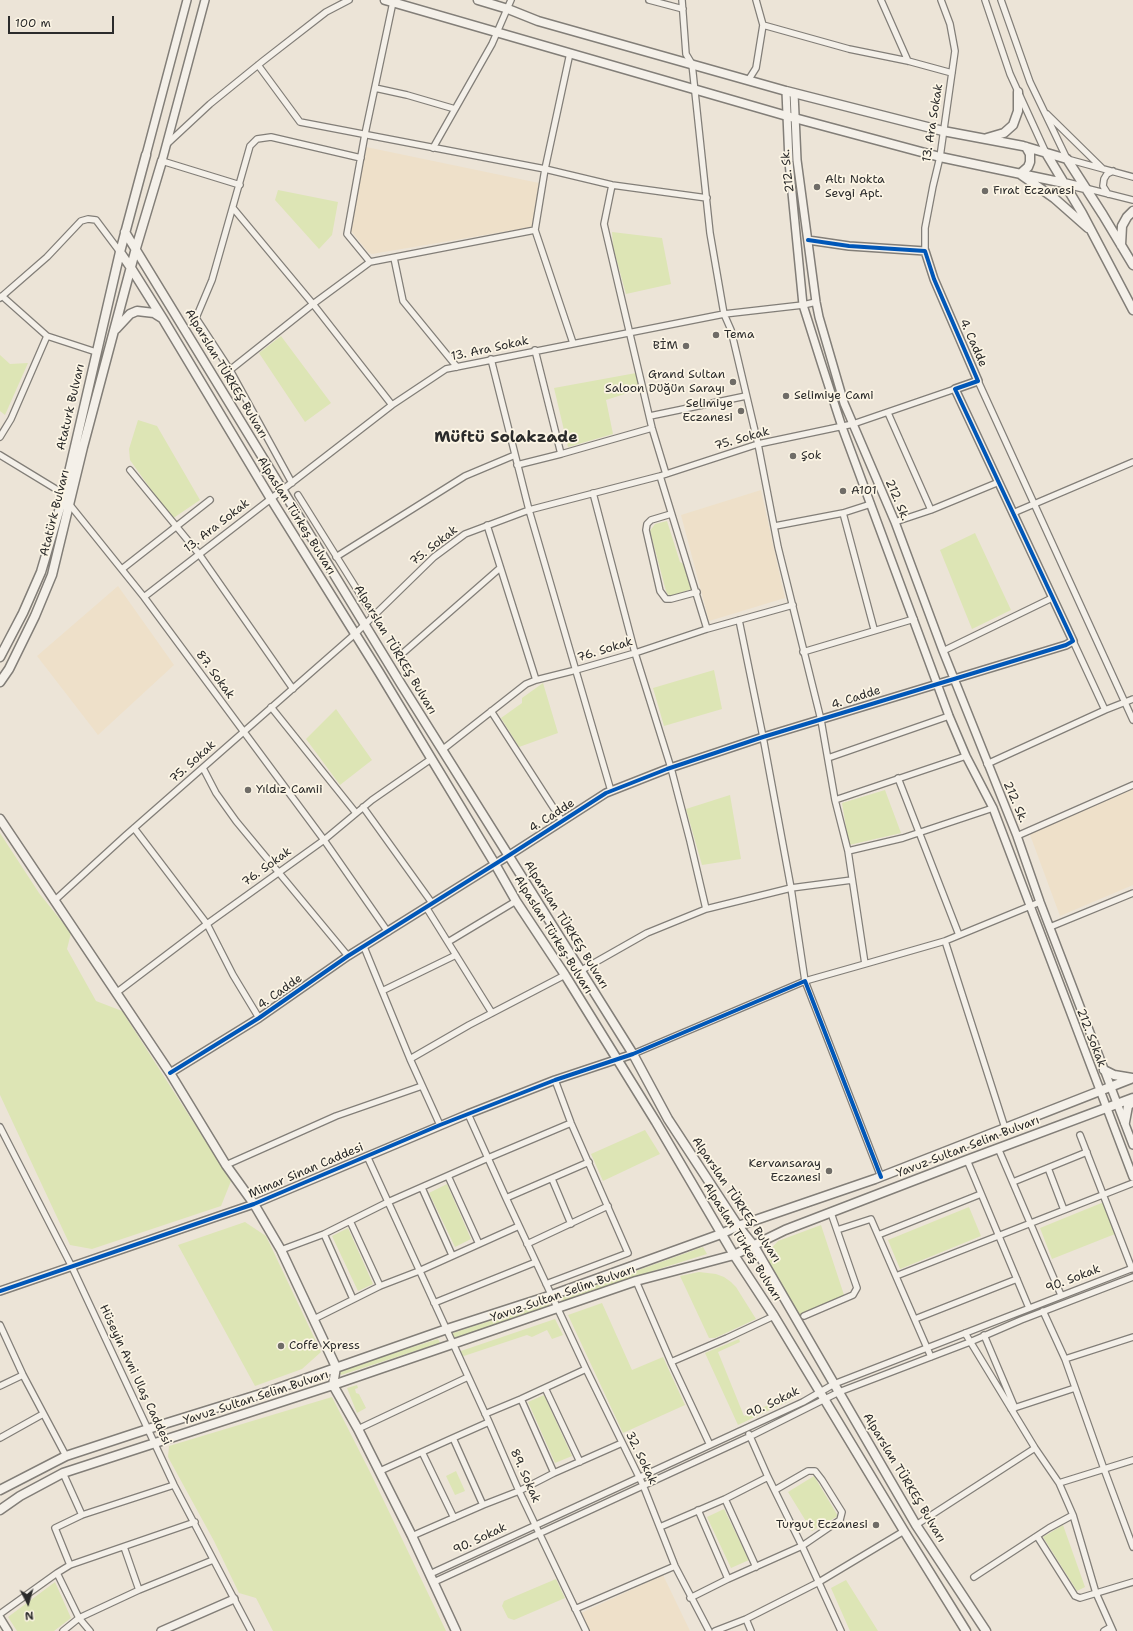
<!DOCTYPE html>
<html>
<head>
<meta charset="utf-8">
<style>
	body { margin:0 }
	#map { position:relative; width:1133px; height:1631px; overflow:hidden; background:#ece4d7; font-family:"Shantell Sans",sans-serif }
	canvas { display:block }
	.north { position:absolute; left:8px; top:1583px; width:40px; height:40px; -webkit-text-stroke:3px #fcf5e5; paint-order:stroke; rotate:174deg; font-size:11px; font-weight:700; line-height:16px; text-align:center; color:#2b2b2b }
	.north::after { content:''; display:block; margin:auto; width:14px; height:18px; background:#2b2b2b; clip-path:polygon(50% 0,100% 100%,50% 72%,0 100%) }
	.scale { position:absolute; left:8px; top:16px; width:106px; height:18px; box-sizing:border-box; border:2px solid #2b2b2b; border-top:0; padding-left:5px; font-size:12px; line-height:14px; white-space:nowrap; color:#2b2b2b; -webkit-text-stroke:3px #fcf5e5; paint-order:stroke }
</style>
</head>
<body>
<div id="map">
<canvas width="1133" height="1631"></canvas>
<div class="north">N</div>
<div class="scale">100 m</div>
</div>
<script>
const context = document.querySelector('canvas').getContext('2d');
context.lineJoin = 'round';
function paint(path, color) { context.fillStyle = color; context.fill(path, 'evenodd'); }
const toPath = rows => new Path2D(rows.map(r => 'M' + r).join(''));
function stroke(path, color, width, dash) { context.strokeStyle = color; context.lineWidth = width; context.lineCap = dash ? 'butt' : 'round'; context.setLineDash(dash || []); context.stroke(path); }
function write(font, color, halo, rows, align = 'center') {
  context.font = font + ' "Shantell Sans",sans-serif'; context.lineWidth = 3.5; context.setLineDash([]); context.textBaseline = 'middle'; context.strokeStyle = halo; context.fillStyle = color; for (const [text, x, y, turn = 0] of rows) {
    context.save(); context.translate(x, y); context.rotate((+turn || 0) * Math.PI / 180); context.textAlign = isNaN(turn) ? turn : align; if (halo) context.strokeText(text, 0, 0); context.fillText(text, 0, 0); context.restore();
  }
}
const built = toPath([
	[366,147,539,183,532,227,372,254,368,252,351,231],
	[761,490,785,598,709,621,681,515],
	[118,586,174,665,98,735,37,656],
	[1133,787,1133,885,1060,916,1029,832],
	[663,1575,690,1631,589,1631,581,1613]
]);
const green = toPath([
	[278,190,338,202,332,235,319,249,275,200],
	[612,232,662,238,671,284,626,294,613,247],
	[281,336,331,403,305,422,259,353],
	[0,355,10,364,28,363,5,415,0,411],
	[636,373,640,389,606,400,613,434,568,447,554,388],
	[138,420,157,426,200,500,172,519,130,460,129,449],
	[667,521,680,562,685,565,692,589,670,596,668,595,666,591,650,531,655,524],
	[975,533,1011,610,972,629,940,550],
	[714,670,722,709,664,726,653,688],
	[543,683,558,733,519,747,501,718,522,703,522,698],
	[336,709,372,760,340,785,306,739],
	[885,790,901,833,849,845,842,803],
	[730,795,741,859,702,865,686,809],
	[0,833,39,893,71,933,67,949,96,1001,122,1011,231,1181,221,1206,92,1249,70,1245,0,1095],
	[645,1130,660,1154,603,1181,591,1154],
	[447,1184,471,1239,455,1247,429,1193],
	[1104,1202,1115,1234,1052,1259,1040,1228],
	[969,1207,981,1236,900,1269,888,1240],
	[245,1222,266,1236,321,1352,302,1369,255,1386,178,1245],
	[821,1225,844,1295,800,1315,769,1267,769,1251,778,1241],
	[348,1228,373,1284,358,1291,332,1236],
	[703,1247,707,1254,665,1267,562,1302,560,1298],
	[699,1272,716,1274,724,1277,731,1282,736,1287,756,1319,715,1338,709,1338,680,1276],
	[548,1302,550,1306,449,1340,447,1335],
	[602,1303,632,1370,663,1357,685,1405,623,1433,568,1315],
	[555,1319,563,1335,552,1339,547,1330,532,1337,527,1335,458,1358,455,1353],
	[438,1339,440,1343,341,1375,338,1371],
	[739,1339,740,1342,718,1352,744,1416,790,1395,793,1399,738,1425,705,1353],
	[357,1385,358,1388,355,1389,356,1393,359,1394,366,1408,357,1413,347,1388],
	[544,1395,572,1456,555,1463,528,1402],
	[332,1397,371,1474,446,1631,273,1631,256,1598,239,1593,214,1541,168,1457,169,1446],
	[456,1471,465,1491,455,1495,446,1476],
	[814,1476,838,1516,812,1531,788,1492],
	[724,1509,749,1560,731,1568,707,1517],
	[1063,1525,1085,1587,1077,1591,1043,1537],
	[556,1579,565,1598,514,1620,508,1618,502,1606,504,1601],
	[846,1580,878,1631,850,1631,831,1588],
	[55,1582,71,1618,54,1631,17,1631,8,1617]
]);
const minor = toPath([
	[649,0,683,9],
	[682,0,686,54,692,64,710,233,724,314,731,330,758,444,778,547,821,720,835,800,848,851,865,964,805,981,791,888,763,737,739,620],
	[881,0,908,61],
	[985,0,1010,74,1046,153],
	[1001,0,1030,82,1067,159,1133,177],
	[763,25,849,49,908,61,952,73],
	[258,65,300,122,545,169,570,53],
	[749,79,756,68,763,25,756,0],
	[375,88,407,95,455,109],
	[1047,114,1102,168],
	[167,144,210,104,263,61,326,12,349,0],
	[433,148,492,44,511,0],
	[162,161,240,185],
	[612,185,604,224,652,428,666,474],
	[1085,188,1133,200],
	[1108,194,1103,186,1104,179,1107,174,1113,171],
	[925,251,925,228,933,186,940,157,955,51,950,24,941,0],
	[394,258,403,301,457,367],
	[370,262,347,234,365,134,393,2],
	[2,296,47,336],
	[0,298,47,257,81,221,88,219,96,220,120,252],
	[573,343,535,230,545,169,612,185,707,198],
	[535,350,561,454],
	[491,359,529,510,611,791],
	[230,370,313,304,233,208],
	[978,381,1133,720],
	[392,405,313,304,370,262,535,230],
	[888,413,931,510],
	[650,416,746,396],
	[0,437,11,419,47,336,96,352],
	[0,455,64,494,70,505,144,597,324,840,388,932],
	[517,465,561,454,652,428],
	[130,470,199,554,293,689],
	[660,476,707,629],
	[292,483,230,370,196,318,212,280,250,146,257,139,271,137,361,158],
	[593,493,635,653,671,768,690,841,706,909],
	[298,495,373,615],
	[843,513,874,629],
	[1013,513,1133,462],
	[671,514,651,520,647,524,646,530,660,591,666,599,671,599,697,592],
	[895,522,931,510,999,482],
	[487,525,536,680],
	[775,526,843,513,871,504],
	[336,557,465,476,515,455],
	[122,569,210,500],
	[144,597,392,405,446,369,724,314,803,305,816,302],
	[943,651,1052,598],
	[803,652,914,619],
	[403,653,500,568],
	[271,707,356,813],
	[1105,710,1133,699],
	[491,711,562,821],
	[442,750,526,684,536,680,576,670,635,653,707,629,793,605],
	[828,758,949,716],
	[987,764,1105,710,1073,641],
	[203,768,216,793,236,821,348,956],
	[898,778,959,935],
	[835,800,966,756],
	[363,807,432,903],
	[134,828,207,924,233,975,259,1018],
	[1017,836,1133,785],
	[848,851,903,838,993,808],
	[54,901,125,836,355,634,434,557,465,534,529,510,660,476,758,444,853,424,955,389],
	[426,907,492,1013],
	[1050,927,1133,893],
	[945,941,1005,1128],
	[448,942,516,901],
	[364,947,410,1059,440,1125],
	[865,964,945,941,1040,902],
	[580,971,647,933,706,909,791,888,852,880],
	[382,991,456,955],
	[116,993,207,924,324,840,372,800,431,759],
	[633,1054,805,981,881,1177],
	[410,1059,469,1025,565,975],
	[468,1114,506,1198,586,1369,643,1485,675,1566,709,1631],
	[0,1127,72,1267,174,1485,251,1631],
	[1080,1135,1132,1269],
	[998,1148,1061,1295],
	[367,1156,489,1422,519,1491,586,1631],
	[967,1160,1029,1308],
	[226,1165,336,1116,422,1086],
	[1048,1168,1064,1210],
	[448,1176,479,1244],
	[552,1179,571,1224],
	[1013,1182,1087,1152],
	[422,1188,452,1255],
	[506,1198,589,1162],
	[350,1221,380,1286],
	[837,1230,871,1219,931,1357],
	[324,1234,353,1299],
	[878,1235,981,1194],
	[527,1244,608,1206],
	[281,1250,324,1234,388,1202,488,1158,571,1123],
	[896,1276,1133,1183],
	[636,1281,671,1362],
	[546,1284,628,1253,571,1123,555,1080],
	[434,1303,536,1262],
	[1043,1311,1065,1359,1104,1469,1133,1547],
	[804,1316,853,1295,857,1288,831,1213],
	[314,1319,380,1286,419,1271,519,1226],
	[915,1319,1017,1279],
	[0,1325,23,1375,66,1456],
	[965,1333,1035,1448,1059,1483,1073,1515,1096,1593,1113,1631],
	[984,1335,1015,1408],
	[1065,1359,1133,1337],
	[0,1386,23,1375],
	[545,1388,580,1462],
	[521,1399,554,1473],
	[1011,1409,1075,1388],
	[485,1414,521,1399,586,1369],
	[358,1429,468,1377],
	[749,1434,768,1477,802,1546,841,1631],
	[0,1438,43,1414],
	[453,1438,489,1422],
	[710,1445,671,1362,727,1338,774,1316],
	[380,1471,422,1452],
	[63,1473,82,1515],
	[1059,1483,1133,1460],
	[725,1499,756,1567],
	[698,1510,728,1579],
	[454,1518,422,1452,453,1438,483,1505],
	[916,1525,1035,1448],
	[660,1527,725,1499,768,1477],
	[412,1536,483,1505,519,1491,554,1473,622,1443],
	[1037,1536,1075,1596,1080,1598,1133,1582],
	[124,1547,139,1590],
	[70,1565,55,1528,82,1515,174,1485],
	[430,1574,803,1402,834,1384,1133,1268],
	[974,1577,1049,1528,1073,1515],
	[434,1582,751,1436,839,1392,970,1342,1021,1320,1133,1277],
	[690,1598,728,1579,802,1546,840,1520,842,1512,822,1480,815,1471,808,1471,775,1490],
	[575,1609,675,1566],
	[0,1614,57,1573],
	[746,1619,751,1631],
	[63,1631,79,1618,57,1573,70,1565,195,1522],
	[90,1631,79,1618,139,1590,213,1560],
	[715,1631,746,1619,819,1582,904,1531],
	[1104,1631,1111,1627]
]);
const tertiary = toPath([
	[786,91,789,162,803,305,821,362,842,427,949,716,966,756,993,808,1133,1177],
	[794,93,797,160,816,302,819,317,844,403,895,522,943,651,1017,836,1040,902,1133,1145],
	[146,155,187,0],
	[162,161,205,0],
	[170,1073,259,1018,348,956,508,856,606,793,667,769,763,737,1066,645,1073,641,955,389,978,381,934,279,925,251,849,246,808,240],
	[0,1291,254,1204,468,1114,555,1080,633,1054],
	[0,1618,8,1631],
	[161,1631,234,1599]
]);
const secondary = toPath([
	[385,0,787,116,940,157,1064,183,1082,213,1133,310],
	[478,0,508,9,538,21,786,91,943,131,1023,146,1067,159,1103,215,1133,265],
	[987,138,1004,133,1013,125,1018,111,1018,92],
	[1026,147,1030,154,1030,162,1028,167,1020,174,1054,198,1088,228],
	[1046,153,1064,183,1085,188],
	[125,232,401,684,633,1054,668,1119,738,1226,754,1246,916,1525,986,1631],
	[1121,245,1122,226,1127,217,1133,211],
	[120,252,131,268,163,319,271,499,379,672,495,864,516,901,565,975,656,1122,734,1255,774,1316,904,1531,966,1631],
	[116,329,130,314,137,311,154,313,162,318],
	[0,657,23,613,41,572,64,494,120,252,146,155],
	[0,682,9,669,35,616,52,575,83,447,136,248,162,161],
	[0,819,170,1073,226,1165,254,1204,281,1250,336,1367,333,1385,358,1429,412,1536,456,1631],
	[1104,1070,1114,1075,1132,1078],
	[1125,1122,1128,1106,1133,1102],
	[0,1490,66,1456,148,1429,267,1392,447,1329,552,1295,721,1234,738,1226,875,1179,1133,1078],
	[0,1510,20,1496,63,1473,333,1385,636,1281,734,1255,785,1230,967,1160,1133,1098]
]);
const cycleway = toPath([
	[170,1073,259,1018,348,956,508,856,606,793,667,769,763,737,1066,645,1073,641,955,389,978,381,934,279,925,251,849,246,808,240],
	[0,1291,254,1204,440,1125,555,1080,633,1054,805,981,881,1177]
]);
const markers = [
	[817,187,4,"#6f6c67"],
	[985,191,4,"#6f6c67"],
	[716,335,4,"#6f6c67"],
	[686,346,4,"#6f6c67"],
	[733,382,4,"#6f6c67"],
	[786,396,4,"#6f6c67"],
	[741,411,4,"#6f6c67"],
	[793,456,4,"#6f6c67"],
	[843,491,4,"#6f6c67"],
	[248,790,4,"#6f6c67"],
	[829,1171,4,"#6f6c67"],
	[281,1346,4,"#6f6c67"],
	[876,1525,4,"#6f6c67"]
];
const streetNames = [
	["13. Ara Sokak",933,123,-81],
	["212. Sk.",788,171,-96],
	["4. Cadde",973,343,66],
	["13. Ara Sokak",490,349,-12],
	["Alparslan TÜRKEŞ Bulvarı",226,374,59],
	["Ataturk Bulvarı",71,407,-77],
	["75. Sokak",742,439,-16],
	["212. Sk.",897,500,67],
	["Atatürk Bulvarı",55,513,-76],
	["Alpaslan Türkeş Bulvarı",296,516,58],
	["13. Ara Sokak",217,526,-38],
	["75. Sokak",434,546,-38],
	["Alparslan TÜRKEŞ Bulvarı",395,650,59],
	["76. Sokak",605,650,-17],
	["87. Sokak",215,675,54],
	["4. Cadde",856,698,-18],
	["75. Sokak",193,762,-42],
	["212. Sk.",1015,802,67],
	["4. Cadde",552,816,-33],
	["76. Sokak",267,867,-36],
	["Alparslan TÜRKEŞ Bulvarı",566,925,58],
	["Alpaslan Türkeş Bulvarı",553,935,58],
	["4. Cadde",280,992,-35],
	["212. Sokak",1091,1038,69],
	["Yavuz Sultan Selim Bulvarı",968,1147,-21],
	["Mimar Sinan Caddesi",306,1171,-23],
	["Alparslan TÜRKEŞ Bulvarı",736,1200,56],
	["Alpaslan Türkeş Bulvarı",742,1242,58],
	["90. Sokak",1073,1279,-21],
	["Yavuz Sultan Selim Bulvarı",563,1294,-19],
	["Hüseyin Avni Ulaş Caddesi",135,1375,65],
	["Yavuz Sultan Selim Bulvarı",256,1398,-18],
	["90. Sokak",773,1403,-26],
	["32. Sokak",641,1458,64],
	["89. Sokak",525,1476,66],
	["Alparslan TÜRKEŞ Bulvarı",904,1478,59],
	["90. Sokak",480,1539,-25]
];
const poiNames = [
	["Altı Nokta",825,180],
	["Sevgi Apt.",825,194],
	["Fırat Eczanesi",993,191],
	["Tema",724,335],
	["BİM",678,346,"right"],
	["Grand Sultan",725,375,"right"],
	["Saloon Düğün Sarayı",725,389,"right"],
	["Selimiye Cami",794,396],
	["Selimiye",733,404,"right"],
	["Eczanesi",733,418,"right"],
	["Şok",801,456],
	["A101",851,491],
	["Yıldız Camii",256,790],
	["Kervansaray",821,1164,"right"],
	["Eczanesi",821,1178,"right"],
	["Coffe Xpress",289,1346],
	["Turgut Eczanesi",868,1525,"right"]
];
const districtNames = [
	["Müftü Solakzade",506,438]
];
paint(built, '#eee0c9');
paint(green, '#dde5b5');
stroke(minor, '#827e78', 8);
stroke(tertiary, '#827e78', 10);
stroke(secondary, '#827e78', 11);
stroke(minor, '#f4f0e9', 5.5);
stroke(tertiary, '#f4f0e9', 7);
stroke(secondary, '#f4f0e9', 8);
stroke(cycleway, '#0057b8', 4);
for (const [x, y, r, color] of markers) { const dot = new Path2D(); dot.arc(x, y, r, 0, 2 * Math.PI); context.fillStyle = color; context.fill(dot); stroke(dot, '#fcf5e5', 1.5); }
write('12px', '#2b2b2b', '#fcf5e5', streetNames);
write('12px', '#2b2b2b', '#fcf5e5', poiNames, 'left');
write('bold 16px', '#2b2b2b', '#fcf5e5', districtNames);
</script>
</body>
</html>
